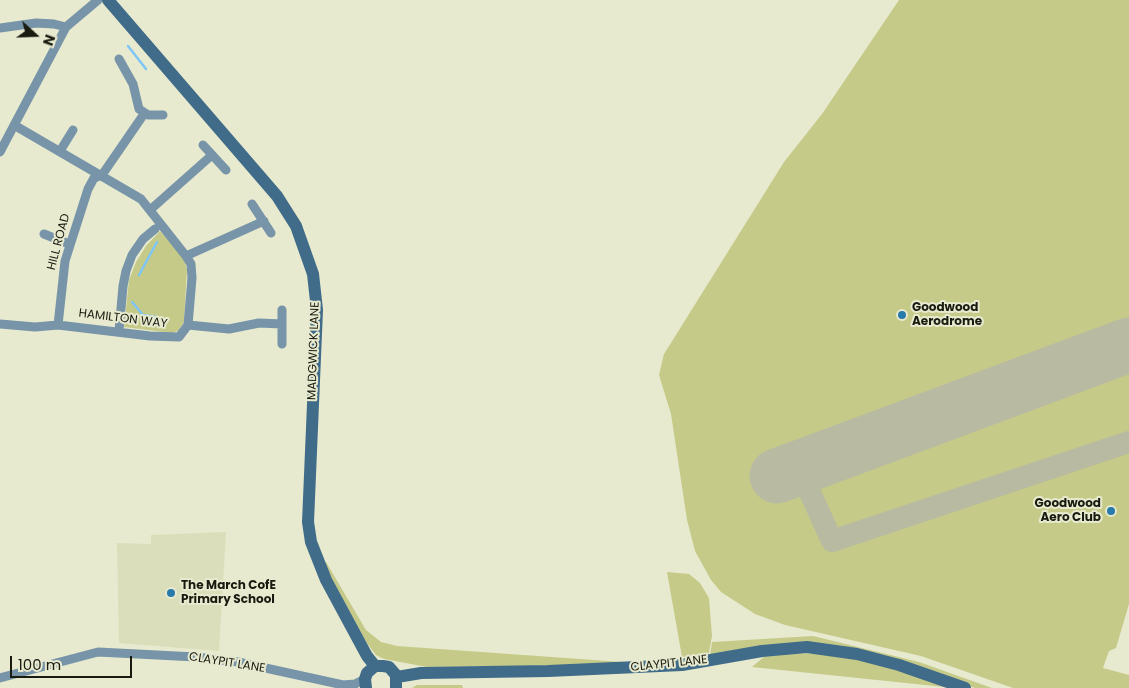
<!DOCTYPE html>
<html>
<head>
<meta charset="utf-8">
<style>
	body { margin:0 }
	#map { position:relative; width:1129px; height:688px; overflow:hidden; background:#e7eace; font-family:Poppins,sans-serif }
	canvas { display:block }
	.north { position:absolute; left:10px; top:10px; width:50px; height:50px; -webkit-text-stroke:4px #e7eace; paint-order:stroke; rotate:110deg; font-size:14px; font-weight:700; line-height:20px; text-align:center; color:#191a10 }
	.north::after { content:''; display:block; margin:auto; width:18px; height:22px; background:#191a10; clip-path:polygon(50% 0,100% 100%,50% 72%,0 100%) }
	.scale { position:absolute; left:10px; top:656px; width:122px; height:22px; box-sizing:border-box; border:2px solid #191a10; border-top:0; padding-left:6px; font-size:15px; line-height:18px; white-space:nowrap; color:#191a10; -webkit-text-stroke:4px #e7eace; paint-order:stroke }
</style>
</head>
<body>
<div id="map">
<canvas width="1129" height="688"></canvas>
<div class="north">N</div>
<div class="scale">100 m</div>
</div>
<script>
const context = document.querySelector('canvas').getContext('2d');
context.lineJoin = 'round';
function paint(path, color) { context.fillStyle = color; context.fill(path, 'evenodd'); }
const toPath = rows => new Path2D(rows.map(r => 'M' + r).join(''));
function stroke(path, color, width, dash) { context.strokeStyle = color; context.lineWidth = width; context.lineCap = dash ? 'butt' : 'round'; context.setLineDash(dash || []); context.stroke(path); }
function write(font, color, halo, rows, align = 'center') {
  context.font = font + ' Poppins,sans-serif'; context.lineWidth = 4; context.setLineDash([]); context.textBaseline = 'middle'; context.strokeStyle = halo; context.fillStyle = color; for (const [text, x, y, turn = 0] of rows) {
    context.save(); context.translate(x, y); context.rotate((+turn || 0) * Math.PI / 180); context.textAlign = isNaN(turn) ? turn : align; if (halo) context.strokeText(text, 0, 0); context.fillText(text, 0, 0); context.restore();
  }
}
const built = toPath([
	[226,532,219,651,119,643,117,543,151,544,151,535]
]);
const green = toPath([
	[899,0,1129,0,1129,604,1116,648,1109,651,1103,668,1129,675,1129,688,1013,688,921,656,785,625,755,614,721,592,711,580,695,551,687,520,671,414,659,375,664,354,784,162,822,114],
	[160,231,183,257,187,269,184,322,178,331,172,333,124,327,129,280,136,262,146,246],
	[326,562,366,630,381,642,397,646,622,662,606,665,427,667,384,659,376,655,363,638,324,564],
	[667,572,689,574,700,583,709,598,712,636,709,653,682,657],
	[813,636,919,662,992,688,975,688,863,652,710,656,712,642],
	[815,652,871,662,954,688,752,667,765,656],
	[417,685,462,685,463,688,412,688]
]);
const stream = toPath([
	[128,46,146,69],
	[139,275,157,242],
	[132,302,143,315,157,317]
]);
const taxiway = toPath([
	[799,468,832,541,1129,442]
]);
const runway = toPath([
	[777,476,1129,345]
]);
const street = toPath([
	[0,28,36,23,54,24,66,27],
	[119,59,133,84,139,109,148,115,163,115],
	[203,145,226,170],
	[60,151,73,130],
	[0,152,66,27,98,0],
	[252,204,271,233],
	[150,210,212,155],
	[44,234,69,244],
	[186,256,264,221],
	[0,324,35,327,58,325,150,336,179,337,188,325,192,278,191,264,186,256,141,199,14,125],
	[58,325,65,261,88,189,94,178,102,175,144,114],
	[188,325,229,329,259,323,282,324],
	[119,331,123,286,126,271,132,255,143,239,155,229],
	[282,344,282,310],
	[0,678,98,652,196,657,238,662,343,685,355,684,365,679]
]);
const secondary = toPath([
	[108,0,277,196,296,226,313,274,317,310,308,522,311,542,326,580,367,656,375,666],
	[397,677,421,673,548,671,682,665,762,651,807,647,857,654,899,665,965,688],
	[366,688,365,679,367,673,375,666,383,666,389,667,396,675,396,688]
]);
const markers = [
	[902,315,5,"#287aab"],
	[1111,511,5,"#287aab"],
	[171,593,5,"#287aab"]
];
const streetNames = [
	["HILL ROAD",59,242,-75],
	["HAMILTON WAY",123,319,7],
	["MADGWICK LANE",314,351,-88],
	["CLAYPIT LANE",227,663,9],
	["CLAYPIT LANE",669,664,-6]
];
const poiNames = [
	["Goodwood",912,308],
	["Aerodrome",912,322],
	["Goodwood",1101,504,"right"],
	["Aero Club",1101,518,"right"],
	["The March CofE",181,586],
	["Primary School",181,600]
];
paint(built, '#dbdeba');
paint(green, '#c6ca89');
stroke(stream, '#7ec6f7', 2.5);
stroke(taxiway, '#b8baa2', 22);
stroke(runway, '#b8baa2', 55);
stroke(street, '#7794a9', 9);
stroke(secondary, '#406c8a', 12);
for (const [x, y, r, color] of markers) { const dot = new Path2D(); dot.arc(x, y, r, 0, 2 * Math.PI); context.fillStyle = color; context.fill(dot); stroke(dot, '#e7eace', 2); }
write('12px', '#191a10', '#e7eace', streetNames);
write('bold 12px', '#191a10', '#e7eace', poiNames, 'left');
</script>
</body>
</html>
